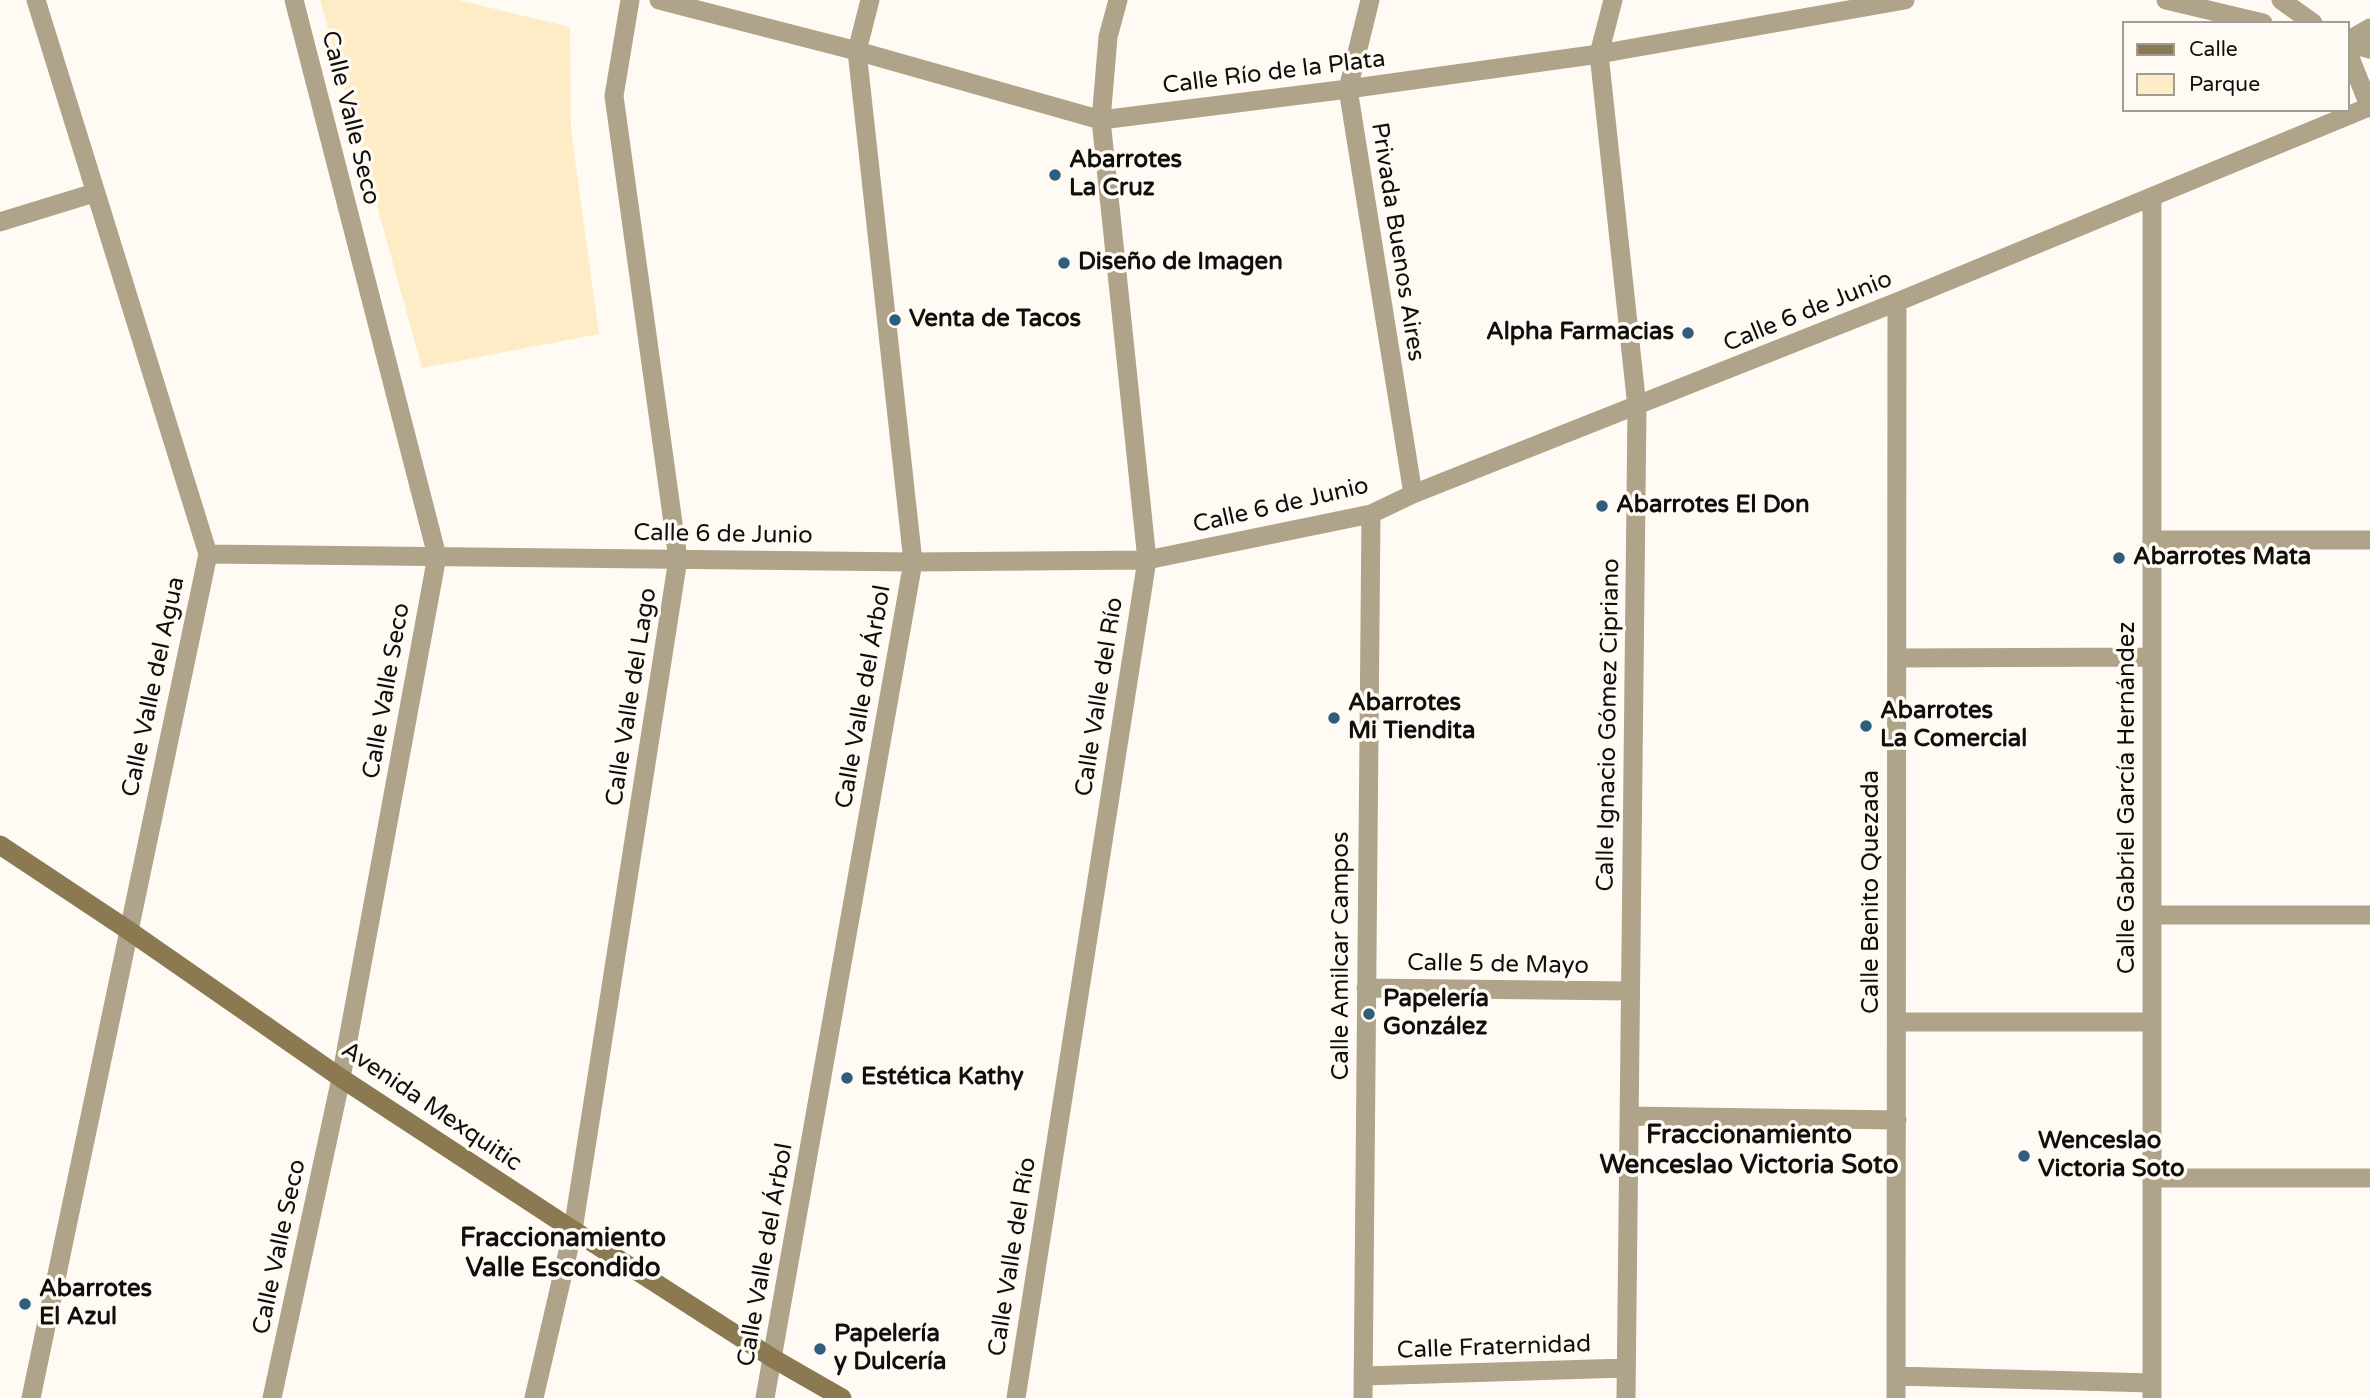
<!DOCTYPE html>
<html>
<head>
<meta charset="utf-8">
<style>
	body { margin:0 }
	#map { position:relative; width:2370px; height:1398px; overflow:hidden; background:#fffbf4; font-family:"Varela Round",sans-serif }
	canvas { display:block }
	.legend { position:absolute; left:2122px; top:21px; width:228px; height:91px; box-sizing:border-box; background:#fffbf4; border:2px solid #a09d97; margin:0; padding:9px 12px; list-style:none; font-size:21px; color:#110f0b }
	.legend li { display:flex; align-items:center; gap:14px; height:35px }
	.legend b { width:35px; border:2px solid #a09d97 }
</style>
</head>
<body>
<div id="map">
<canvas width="2370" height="1398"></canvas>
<ul class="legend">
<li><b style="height:9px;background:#8a7951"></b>Calle</li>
<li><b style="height:19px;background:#fdecc5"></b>Parque</li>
</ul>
</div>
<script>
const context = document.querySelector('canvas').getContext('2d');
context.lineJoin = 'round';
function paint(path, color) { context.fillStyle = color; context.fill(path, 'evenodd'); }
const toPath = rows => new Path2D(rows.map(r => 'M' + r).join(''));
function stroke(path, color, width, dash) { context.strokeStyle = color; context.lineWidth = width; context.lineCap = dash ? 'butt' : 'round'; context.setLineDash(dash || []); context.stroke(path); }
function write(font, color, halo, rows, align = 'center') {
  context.font = font + ' "Varela Round",sans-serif'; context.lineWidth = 7; context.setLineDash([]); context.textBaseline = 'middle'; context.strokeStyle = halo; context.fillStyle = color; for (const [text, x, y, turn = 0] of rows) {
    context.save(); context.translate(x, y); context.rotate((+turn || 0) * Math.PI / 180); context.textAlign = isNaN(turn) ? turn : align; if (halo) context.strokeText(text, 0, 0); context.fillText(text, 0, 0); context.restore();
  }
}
const green = toPath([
	[320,0,458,0,570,27,571,130,599,334,422,368]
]);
const minor = toPath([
	[659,0,857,51,1101,120,1348,89,1599,54,1905,0],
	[1370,0,1348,89,1413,494],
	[1613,0,1599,54,1637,407,1626,1398],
	[2166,0,2263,23],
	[2347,41,2370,28],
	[2347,43,2370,49],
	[0,222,94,193],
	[2152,540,2370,540],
	[208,554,913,562,1147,560,1371,514,1413,494,1897,302,2369,107],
	[1897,658,2152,657],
	[2152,915,2370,915],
	[1366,988,1630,991],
	[1897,1022,2152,1022],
	[1629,1116,1897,1120],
	[2152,1178,2370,1178],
	[1364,1376,1626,1368],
	[1896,1376,2152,1383],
	[31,1398,208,554,36,0],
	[272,1398,341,1078,437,556,294,0],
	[534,1398,573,1230,678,559,614,96,630,0],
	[765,1398,913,562,857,51,870,0],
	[1016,1398,1147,560,1101,120,1108,37,1118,0],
	[1363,1398,1371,514],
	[1896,1398,1897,302],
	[2152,1398,2152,198]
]);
const tertiary = toPath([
	[2281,0,2313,23],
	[2347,50,2370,108]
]);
const secondary = toPath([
	[0,845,128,930,341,1078,573,1230,774,1359,842,1398]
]);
const markers = [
	[1055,175,7,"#2f5e7d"],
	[1064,263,7,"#2f5e7d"],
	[895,320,7,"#2f5e7d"],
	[1688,333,7,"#2f5e7d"],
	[1602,506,7,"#2f5e7d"],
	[2119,558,7,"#2f5e7d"],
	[1334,718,7,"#2f5e7d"],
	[1866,726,7,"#2f5e7d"],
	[1369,1014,7,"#2f5e7d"],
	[847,1078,7,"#2f5e7d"],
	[2024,1156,7,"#2f5e7d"],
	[25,1304,7,"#2f5e7d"],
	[820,1349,7,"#2f5e7d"]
];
const streetNames = [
	["Calle Río de la Plata",1274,73,-7],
	["Calle Valle Seco",350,118,76],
	["Privada Buenos Aires",1397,242,81],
	["Calle 6 de Junio",1808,312,-22],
	["Calle 6 de Junio",1281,506,-13],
	["Calle 6 de Junio",723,535,1],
	["Calle Valle del Agua",154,687,-78],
	["Calle Valle Seco",387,691,-80],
	["Calle Valle del Lago",632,697,-81],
	["Calle Valle del Árbol",864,697,-80],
	["Calle Valle del Río",1100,697,-81],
	["Calle Ignacio Gómez Cipriano",1609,725,-89],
	["Calle Gabriel García Hernández",2128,798,-90],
	["Calle Benito Quezada",1872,892,-90],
	["Calle Amilcar Campos",1342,956,-90],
	["Calle 5 de Mayo",1498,965,1],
	["Avenida Mexquitic",431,1107,34],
	["Calle Valle Seco",280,1247,-78],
	["Calle Valle del Árbol",766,1255,-80],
	["Calle Valle del Río",1013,1257,-81],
	["Calle Fraternidad",1494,1348,-2]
];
const poiNames = [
	["Abarrotes",1069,161],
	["La Cruz",1069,189],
	["Diseño de Imagen",1078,263],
	["Venta de Tacos",909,320],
	["Alpha Farmacias",1674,333,"right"],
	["Abarrotes El Don",1616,506],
	["Abarrotes Mata",2133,558],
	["Abarrotes",1348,704],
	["Mi Tiendita",1348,732],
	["Abarrotes",1880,712],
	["La Comercial",1880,740],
	["Papelería",1383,1000],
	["González",1383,1028],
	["Estética Kathy",861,1078],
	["Wenceslao",2038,1142],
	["Victoria Soto",2038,1170],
	["Abarrotes",39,1290],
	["El Azul",39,1318],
	["Papelería",834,1335],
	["y Dulcería",834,1363]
];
const neighbourhoodNames = [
	["Fraccionamiento",1749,1136],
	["Wenceslao Victoria Soto",1749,1166],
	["Fraccionamiento",563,1239],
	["Valle Escondido",563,1269]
];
paint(green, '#fdecc5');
stroke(minor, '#afa389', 19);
stroke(tertiary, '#afa389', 19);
stroke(secondary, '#8a7951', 19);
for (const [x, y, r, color] of markers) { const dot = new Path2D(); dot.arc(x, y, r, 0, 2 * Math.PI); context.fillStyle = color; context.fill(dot); stroke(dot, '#fffbf4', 2.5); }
write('24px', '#110f0b', '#fffbf4', streetNames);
write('bold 24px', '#110f0b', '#fffbf4', poiNames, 'left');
write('bold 26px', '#110f0b', '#fffbf4', neighbourhoodNames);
</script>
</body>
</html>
